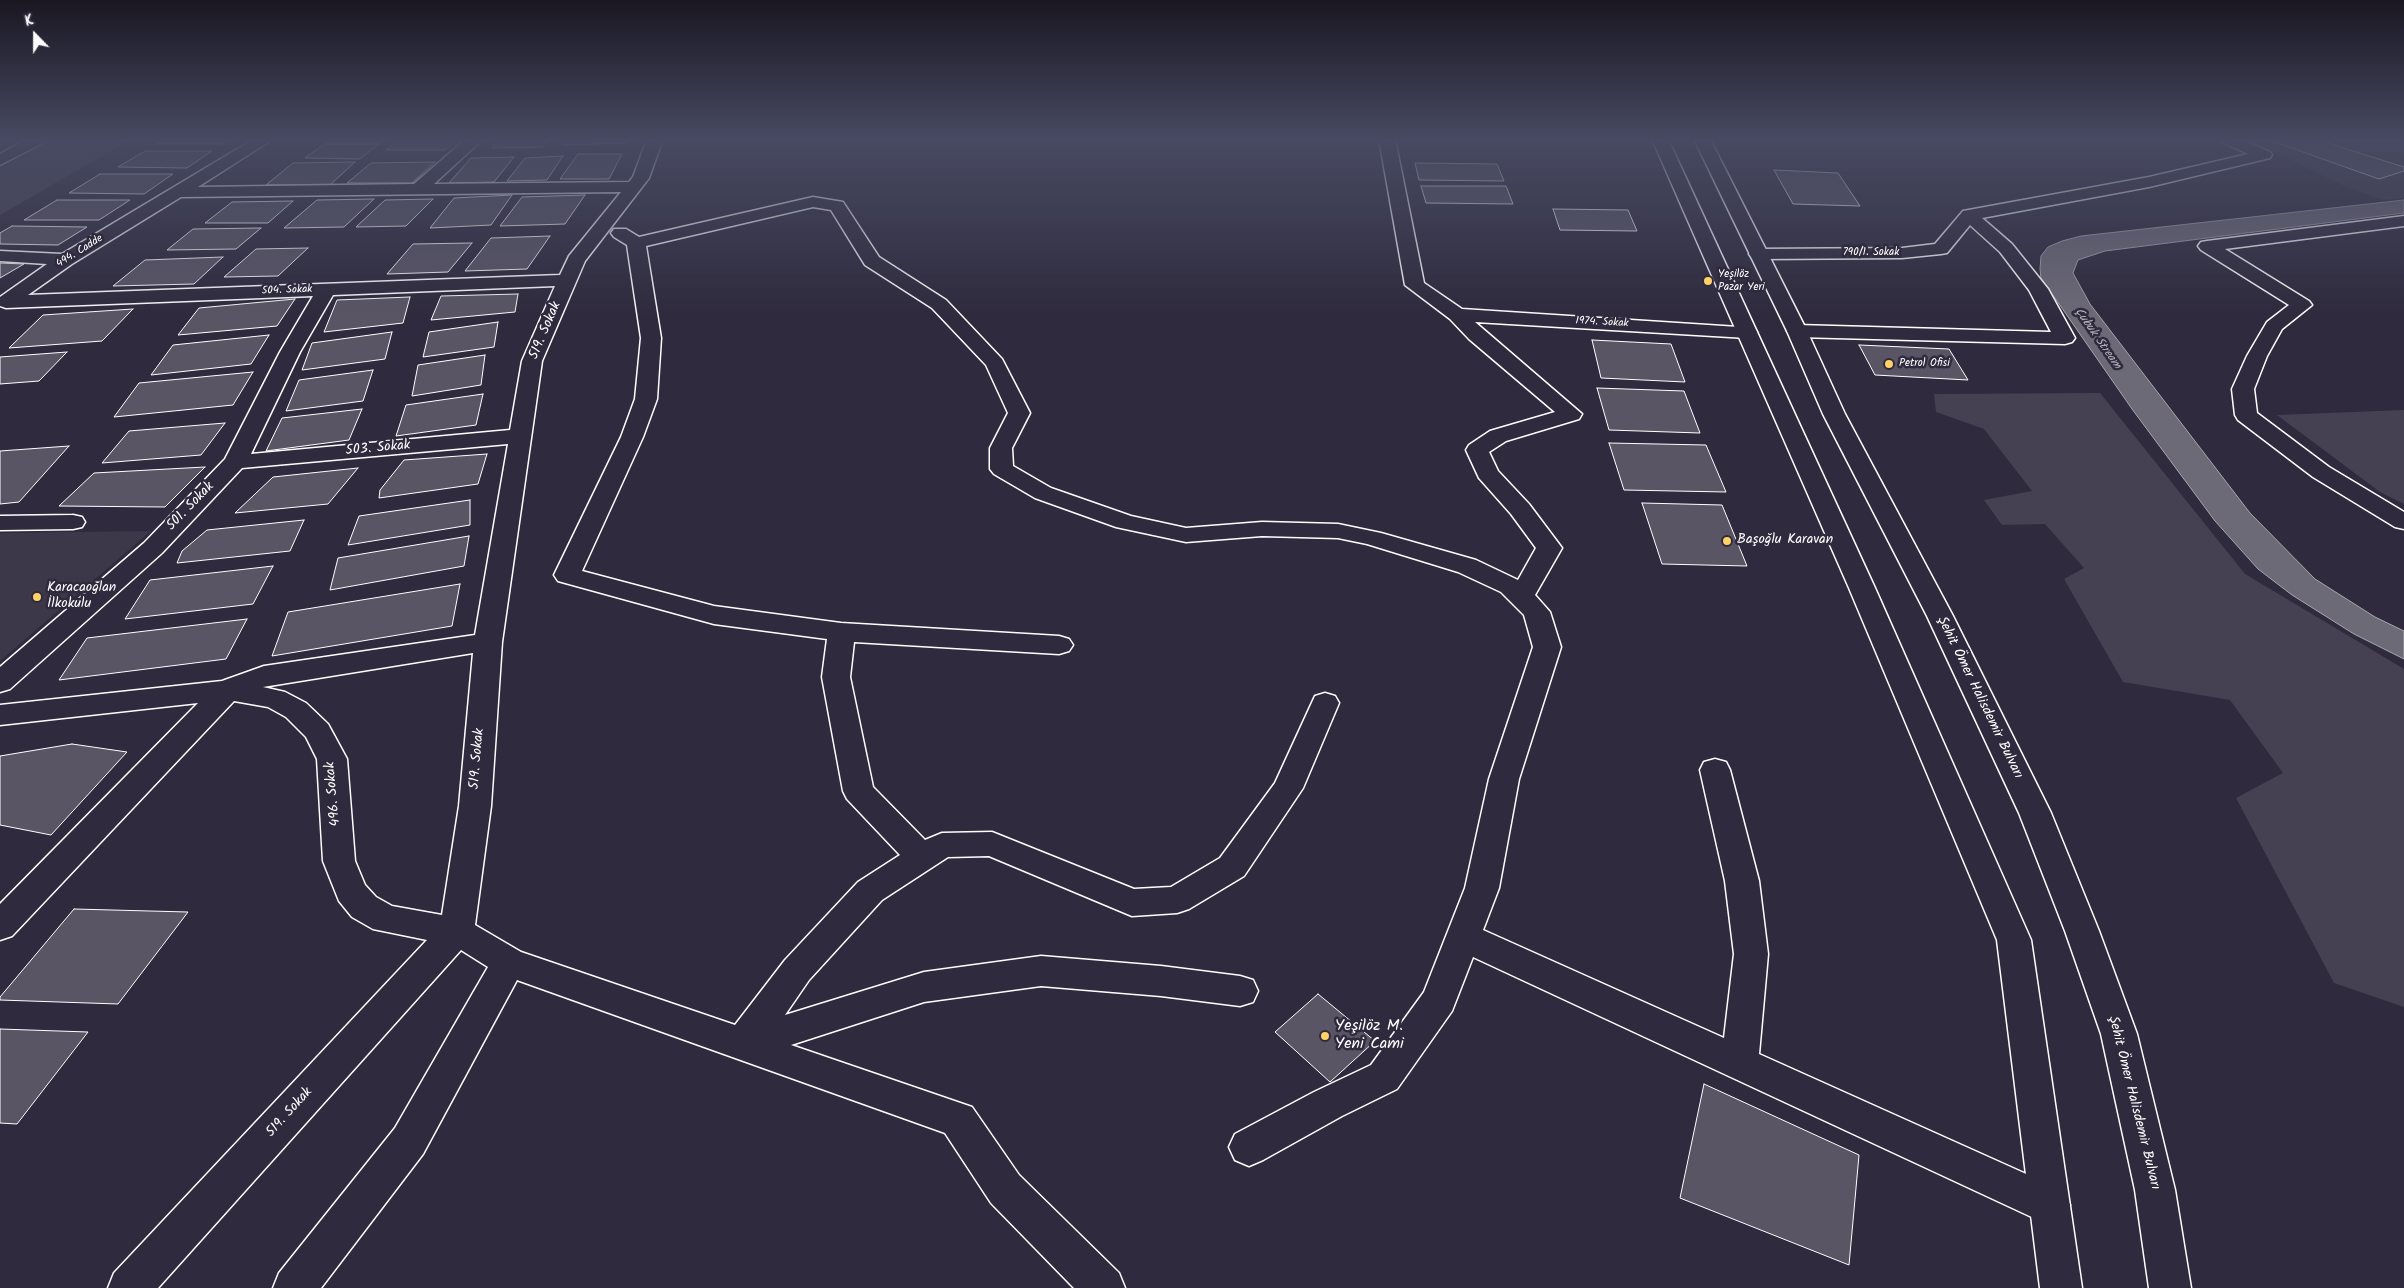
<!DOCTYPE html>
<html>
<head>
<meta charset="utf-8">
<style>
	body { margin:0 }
	#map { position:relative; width:2404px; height:1288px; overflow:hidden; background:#2f2a3d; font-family:Kalam,sans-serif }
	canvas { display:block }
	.north { position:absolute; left:10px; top:10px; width:50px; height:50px; -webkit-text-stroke:4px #2f2a3d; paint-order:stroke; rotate:338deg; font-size:14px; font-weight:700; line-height:20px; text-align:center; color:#fff }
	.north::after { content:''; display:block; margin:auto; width:18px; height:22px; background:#fff; clip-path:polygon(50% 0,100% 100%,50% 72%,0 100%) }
</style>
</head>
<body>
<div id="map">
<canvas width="2404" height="1288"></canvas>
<div class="north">K</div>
</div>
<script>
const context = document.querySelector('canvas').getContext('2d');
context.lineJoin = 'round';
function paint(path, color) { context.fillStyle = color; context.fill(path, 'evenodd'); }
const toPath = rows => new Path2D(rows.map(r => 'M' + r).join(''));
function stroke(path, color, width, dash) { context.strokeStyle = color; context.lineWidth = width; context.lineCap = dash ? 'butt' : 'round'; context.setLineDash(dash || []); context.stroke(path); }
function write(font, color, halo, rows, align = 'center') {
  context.font = font + ' Kalam,sans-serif'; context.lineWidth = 5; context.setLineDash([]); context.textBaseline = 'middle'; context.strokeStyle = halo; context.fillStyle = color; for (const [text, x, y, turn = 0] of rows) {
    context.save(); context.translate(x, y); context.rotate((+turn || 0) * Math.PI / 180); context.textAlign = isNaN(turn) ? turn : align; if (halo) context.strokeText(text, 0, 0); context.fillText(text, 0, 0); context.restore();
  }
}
const built = toPath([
	[2241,139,2404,139,2404,198,2382,200,2347,187,2293,161],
	[151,531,0,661,0,533]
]);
const green = toPath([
	[51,139,132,139,0,215,0,168],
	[2100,393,2245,574,2404,669,2404,1007,2334,983,2236,798,2283,773,2230,700,2123,682,2064,579,2084,568,2045,524,2002,525,1984,500,2032,491,1984,429,1936,412,1934,394],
	[2404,410,2404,504,2380,492,2277,415]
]);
const water = toPath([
	[2404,200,2404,213,2105,251,2078,260,2073,273,2090,304,2250,513,2315,579,2375,617,2404,631,2404,659,2354,634,2292,595,2258,569,2215,521,2132,409,2041,278,2040,269,2041,256,2048,247,2062,241,2081,236,2404,200]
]);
const building = toPath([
	[165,139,231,139,223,144,157,144,165,139],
	[330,139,386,139,379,144,324,144,330,139],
	[399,139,457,139,445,150,386,150,399,139],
	[500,139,547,139,543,147,492,148,500,139],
	[566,139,625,139,626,143,563,145,566,139],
	[2266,139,2315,139,2404,167,2404,171,2379,179,2266,139],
	[324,144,379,144,360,159,305,158,324,144],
	[145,151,212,151,187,168,118,167,145,151],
	[578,154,622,154,609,179,560,179,578,154],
	[563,156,547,180,507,181,525,158,563,156],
	[514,157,494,182,449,183,471,158,514,157],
	[355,162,330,185,266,185,293,163,355,162],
	[435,162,412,183,347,183,371,163,435,162],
	[1415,163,1497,164,1504,181,1419,180,1415,163],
	[1774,170,1838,173,1860,206,1793,204,1774,170],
	[100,174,173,174,144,194,69,193,100,174],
	[1421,186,1506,186,1513,204,1426,203,1421,186],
	[512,195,491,225,430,228,454,198,512,195],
	[585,195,565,224,500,226,522,197,585,195],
	[374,199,344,227,284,228,317,200,374,199],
	[433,199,406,226,356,227,385,200,433,199],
	[57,200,130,200,99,220,24,220,57,200],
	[293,201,268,223,205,223,232,202,293,201],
	[1553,209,1628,210,1637,231,1560,230,1553,209],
	[12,226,87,227,58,245,0,244,0,233,12,226],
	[261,228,236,249,167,250,193,229,261,228],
	[550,236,527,269,465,271,491,238,550,236],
	[472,243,448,272,387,274,413,244,472,243],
	[308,248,278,276,224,277,256,249,308,248],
	[223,257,194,284,113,286,145,260,223,257],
	[0,263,24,264,0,278,0,263],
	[518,294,515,312,431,320,441,296,518,294],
	[410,297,403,323,324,332,337,300,410,297],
	[295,299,277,326,178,335,199,308,295,299],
	[133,309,102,341,9,348,43,315,133,309],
	[498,322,494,347,423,357,429,332,498,322],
	[392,332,385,359,302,370,312,343,392,332],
	[269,335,251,364,151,375,173,345,269,335],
	[1592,340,1671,344,1685,382,1601,378,1592,340],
	[1859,345,1949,349,1968,380,1875,375,1859,345],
	[67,352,39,381,0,384,0,357,67,352],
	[485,355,481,385,412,396,418,365,485,355],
	[373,370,363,401,286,411,299,380,373,370],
	[253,372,233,405,114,417,139,383,253,372],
	[1597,388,1684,391,1700,433,1609,430,1597,388],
	[483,394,476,425,396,436,406,405,483,394],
	[362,409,349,440,266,451,282,418,362,409],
	[225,423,201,455,102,463,129,431,225,423],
	[1609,443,1706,445,1726,492,1624,490,1609,443],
	[69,446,19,502,0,504,0,451,69,446],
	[487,454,478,484,379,498,380,490,404,460,487,454],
	[205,467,165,507,59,506,94,473,205,467],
	[358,468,328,504,235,513,273,477,358,468],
	[470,500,470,525,348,545,359,516,470,500],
	[1642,503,1722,505,1747,566,1662,564,1642,503],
	[304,520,290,551,177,563,182,551,207,530,304,520],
	[469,536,464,566,330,590,338,558,469,536],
	[273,566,253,604,125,619,150,580,273,566],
	[460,584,452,626,272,656,288,612,460,584],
	[247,619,226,659,59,680,87,638,247,619],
	[72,744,127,752,51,835,0,825,0,756,72,744],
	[74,909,188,912,118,1004,0,1000,0,997,74,909],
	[1318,994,1375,1041,1330,1082,1275,1032,1318,994],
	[0,1029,88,1032,17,1124,0,1123,0,1029],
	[1704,1084,1859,1155,1849,1265,1680,1198,1704,1084]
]);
const minor = toPath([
	[27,139,47,139,45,142,0,165,0,154,27,139],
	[254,139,273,139,198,187,414,184,466,139,483,139,434,184,629,182,633,177,647,139,663,139,649,178,585,261,542,361,502,642,491,806,475,925,521,952,735,1025,785,960,858,882,900,855,847,799,843,791,822,677,827,639,714,624,558,581,554,575,621,437,635,399,641,338,627,245,614,237,611,233,614,229,626,229,639,237,813,197,843,202,879,257,946,300,1002,359,1030,413,1012,448,1013,466,1051,488,1131,516,1186,528,1262,522,1338,524,1381,533,1476,560,1518,580,1536,548,1511,514,1479,478,1466,450,1469,445,1490,431,1555,412,1469,339,1450,319,1405,285,1379,139,1395,139,1424,283,1462,309,1754,328,1757,332,1754,336,1747,338,1475,322,1582,414,1579,419,1506,441,1489,452,1498,471,1529,504,1562,548,1535,595,1550,612,1561,647,1519,779,1499,888,1483,930,1724,1038,1734,954,1725,881,1700,770,1704,762,1715,759,1726,762,1730,770,1759,881,1768,954,1759,1054,2064,1191,2070,1205,2064,1219,2050,1225,2036,1219,1473,957,1452,1011,1397,1089,1342,1116,1263,1160,1249,1166,1235,1160,1229,1147,1235,1134,1314,1092,1371,1065,1424,992,1465,888,1489,779,1533,647,1524,615,1501,592,1458,572,1367,544,1338,538,1262,536,1186,542,1116,527,1035,498,994,474,990,469,990,448,1008,413,986,365,932,308,865,265,831,210,813,207,646,246,661,338,657,399,643,437,582,571,714,606,841,623,1059,636,1069,639,1073,645,1069,651,1059,654,854,642,850,677,873,787,925,840,942,833,992,832,1134,889,1171,887,1220,858,1275,783,1315,696,1325,693,1335,696,1339,703,1303,788,1244,876,1189,909,1177,913,1132,916,989,856,948,857,882,900,809,980,785,1015,924,972,1041,956,1161,966,1240,976,1253,980,1258,991,1253,1002,1240,1006,1161,996,1041,986,924,1002,791,1045,972,1107,1019,1175,1119,1273,1125,1288,1074,1288,991,1203,945,1133,517,980,423,1154,321,1288,273,1288,279,1273,395,1128,488,967,461,950,158,1288,108,1288,114,1273,427,940,373,929,352,917,339,901,323,861,317,759,306,737,286,717,268,707,234,701,12,936,0,940,0,904,198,703,0,725,0,705,222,681,264,666,475,635,508,444,242,468,162,553,10,689,0,692,0,667,144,543,225,459,280,352,313,296,6,308,0,306,0,297,47,264,0,261,0,251,62,254,254,139],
	[621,192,569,256,560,275,28,295,72,264,181,197,621,192],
	[555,286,522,361,510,430,251,454,300,352,333,295,555,286],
	[473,653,459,806,442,915,392,906,376,897,365,885,355,861,347,759,328,724,306,703,285,692,263,687,473,653],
	[2220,139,2241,139,2270,152,2272,155,2270,158,2149,187,1982,218,2012,244,2048,289,2075,338,2072,342,2065,344,1797,337,1790,335,1787,331,1790,327,1797,325,2051,332,2029,290,2000,252,1970,225,1947,253,1941,254,1902,258,1758,259,1752,258,1749,254,1752,250,1758,249,1902,248,1935,244,1963,211,2149,177,2248,154,2222,142,2220,139],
	[2404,216,2404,226,2225,249,2309,301,2312,305,2282,329,2267,356,2254,389,2257,413,2329,467,2404,512,2404,529,2395,527,2313,477,2238,420,2235,415,2232,389,2247,356,2267,322,2289,305,2201,250,2198,246,2201,242,2207,241,2404,216],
	[73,515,82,517,85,522,82,527,73,529,0,530,0,516,73,515]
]);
const highway = toPath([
	[1652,139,1668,139,1875,588,2031,940,2082,1288,2040,1288,1997,940,1849,588,1652,139],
	[1694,139,1710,139,1807,331,1845,414,1953,616,2051,813,2099,931,2137,1034,2175,1190,2191,1288,2149,1288,2135,1190,2101,1034,2065,931,2019,813,1927,616,1823,414,1787,331,1694,139]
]);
const markers = [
	[1708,281,5,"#ffd166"],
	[1889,364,5,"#ffd166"],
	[1727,541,5,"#ffd166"],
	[37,597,5,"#ffd166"],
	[1325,1036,5,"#ffd166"]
];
const farStreetnames = [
	["494. Cadde",80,252,-32],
	["790/1. Sokak",1871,253],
	["504. Sokak",287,291,-2],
	["1974. Sokak",1602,323,3]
];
const farPoinames = [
	["Yeşilöz",1718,275],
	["Pazar Yeri",1718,288],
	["Petrol Ofisi",1899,364]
];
const farWaternames = [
	["Çubuk Stream",2097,339,55]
];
const streetNames = [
	["519. Sokak",546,331,-67],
	["503. Sokak",378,449,-5],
	["501. Sokak",191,507,-46],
	["Şehit Ömer Halisdemir Bulvarı",1979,698,64],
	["519. Sokak",478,759,-85],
	["496. Sokak",334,794,-95],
	["Şehit Ömer Halisdemir Bulvarı",2133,1103,76],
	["519. Sokak",290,1113,-48]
];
const poiNames = [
	["Başoğlu Karavan",1737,541],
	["Karacaoğlan",47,589],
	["İlkokulu",47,605]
];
const nearPoinames = [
	["Yeşilöz M.",1335,1027],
	["Yeni Cami",1335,1045]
];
paint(built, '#3c3749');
paint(green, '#464152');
paint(water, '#6d6a77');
stroke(water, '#a7a6ad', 1);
paint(building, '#595564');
stroke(building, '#fff', 1);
stroke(minor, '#fff', 3);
stroke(highway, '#fff', 3);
paint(minor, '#2f2a3d');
paint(highway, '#2f2a3d');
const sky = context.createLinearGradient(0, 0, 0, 319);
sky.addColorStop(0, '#1a1722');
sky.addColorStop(0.44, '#474a62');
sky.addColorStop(1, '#474a6200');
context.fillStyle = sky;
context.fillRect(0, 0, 2404, 319);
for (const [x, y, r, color] of markers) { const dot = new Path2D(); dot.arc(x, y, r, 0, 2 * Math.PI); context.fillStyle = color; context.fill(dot); stroke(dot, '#2f2a3d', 2); }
write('11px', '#fff', '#2f2a3d', farStreetnames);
write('11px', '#fff', '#2f2a3d', farPoinames, 'left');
write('italic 12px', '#b6b4bb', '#2f2a3d', farWaternames);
write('14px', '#fff', '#2f2a3d', streetNames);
write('14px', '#fff', '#2f2a3d', poiNames, 'left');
write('16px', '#fff', '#2f2a3d', nearPoinames, 'left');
</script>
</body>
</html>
